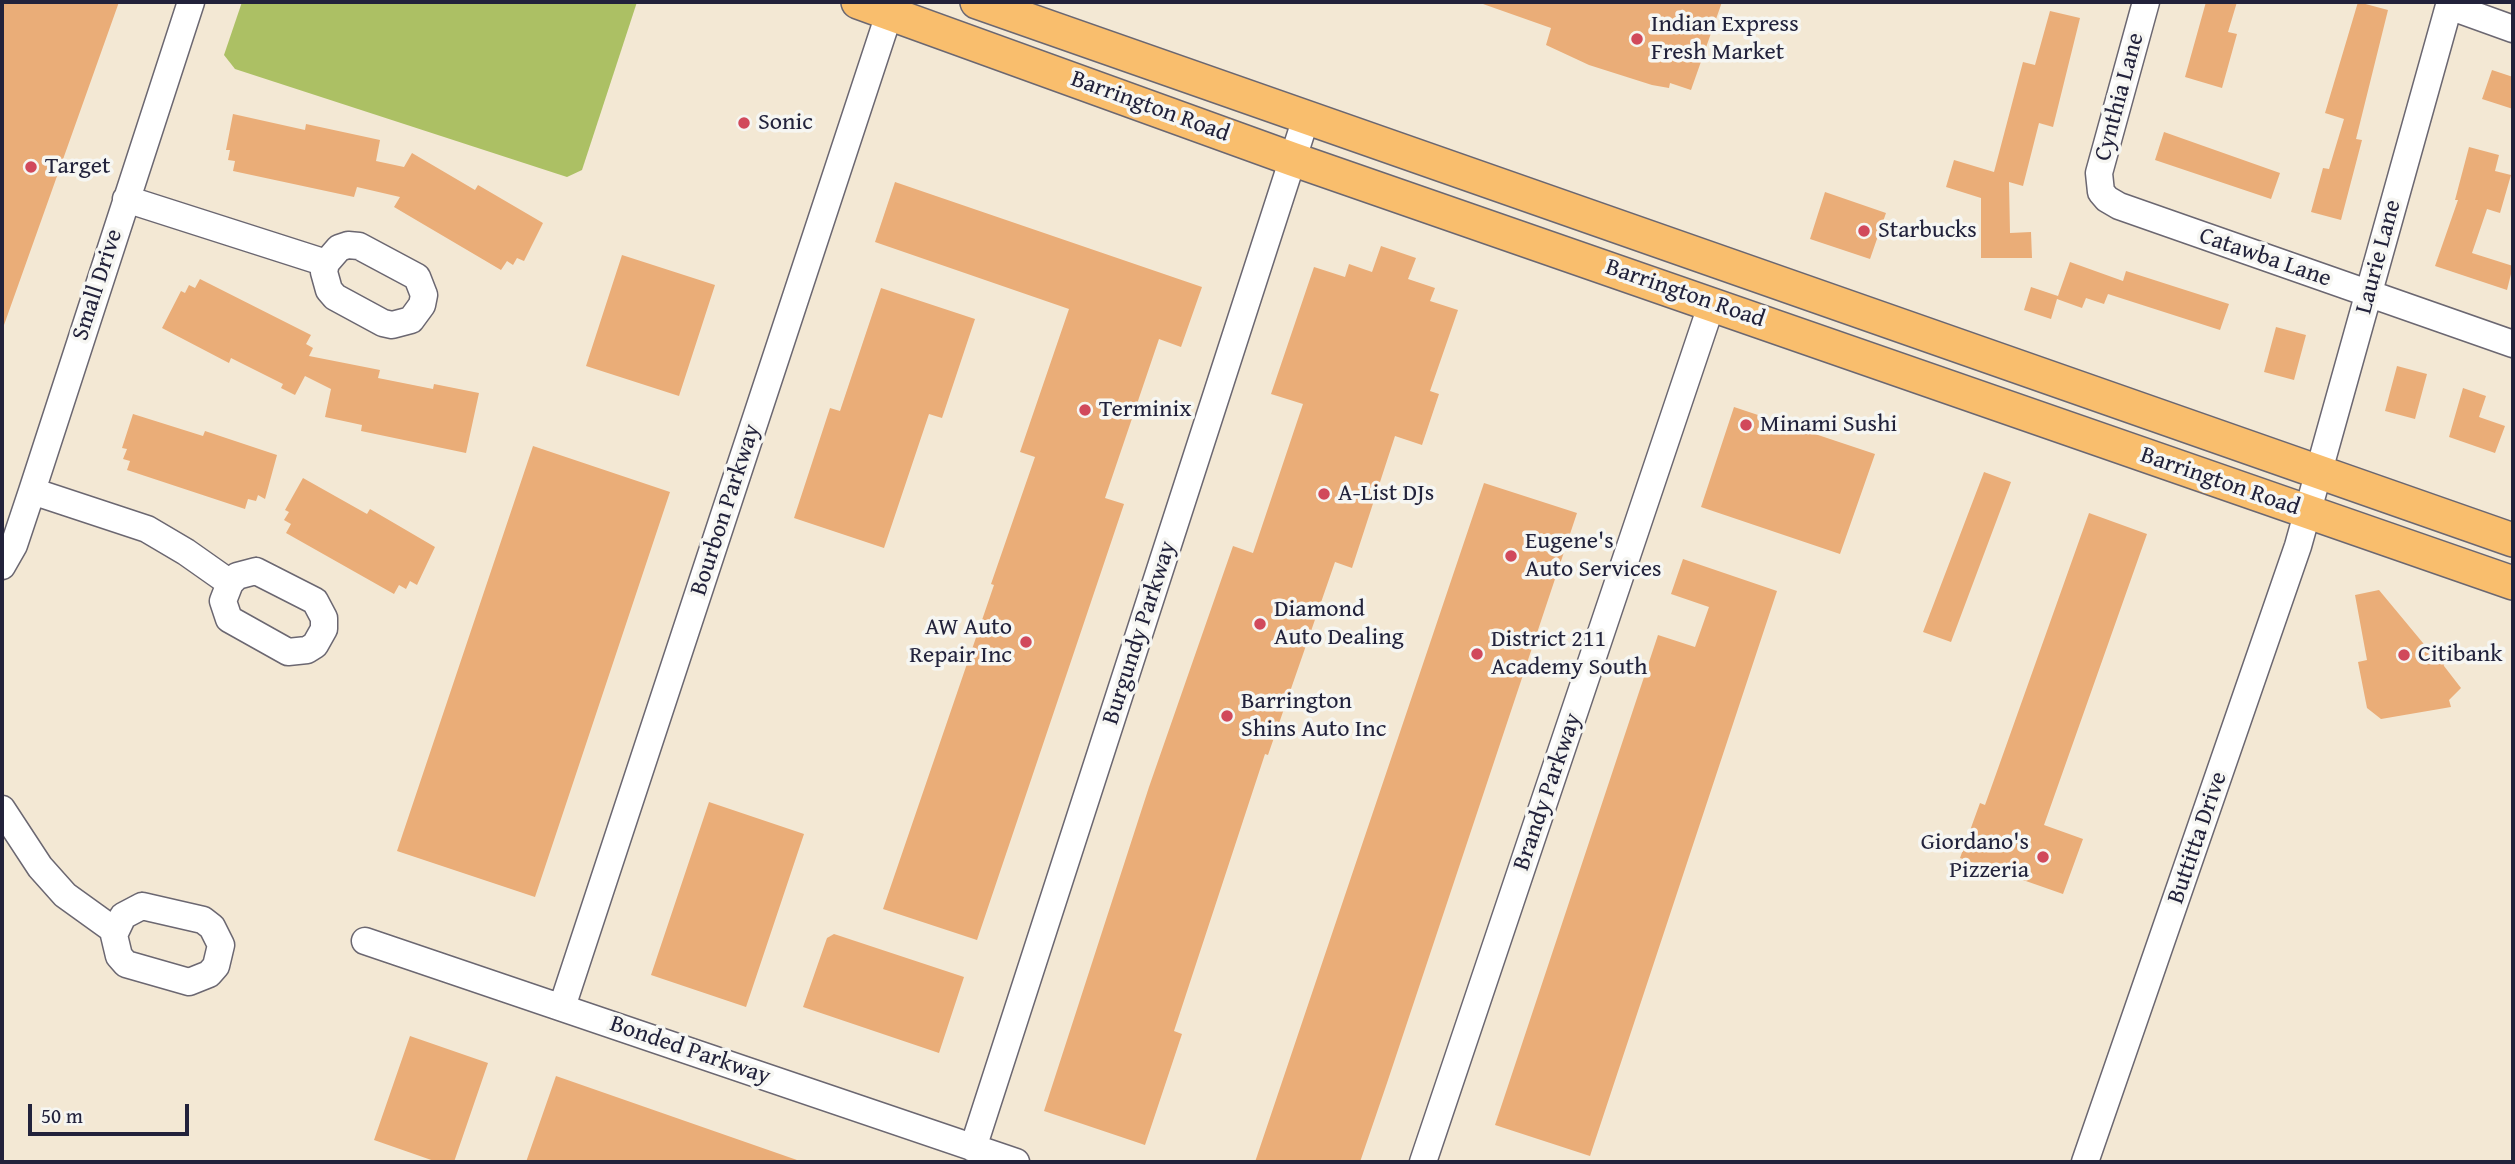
<!DOCTYPE html>
<html>
<head>
<meta charset="utf-8">
<style>
	body { margin:0 }
	#map { position:relative; width:2515px; height:1164px; overflow:hidden; background:#f3e8d4; font-family:"Gentium Book Plus",serif }
	canvas { display:block }
	.frame { position:absolute; inset:0; border:4px solid #22223b; pointer-events:none }
	.scale { position:absolute; left:28px; top:1104px; width:161px; height:32px; box-sizing:border-box; border:4px solid #22223b; border-top:0; padding-left:9px; font-size:21px; line-height:24px; white-space:nowrap; color:#22223b; -webkit-text-stroke:5px #f6f6f2; paint-order:stroke }
</style>
</head>
<body>
<div id="map">
<canvas width="2515" height="1164"></canvas>
<div class="frame"></div>
<div class="scale">50 m</div>
</div>
<script>
const context = document.querySelector('canvas').getContext('2d');
context.lineJoin = 'round';
function paint(path, color) { context.fillStyle = color; context.fill(path, 'evenodd'); }
const toPath = rows => new Path2D(rows.map(r => 'M' + r).join(''));
function stroke(path, color, width, dash) { context.strokeStyle = color; context.lineWidth = width; context.lineCap = dash ? 'butt' : 'round'; context.setLineDash(dash || []); context.stroke(path); }
function write(font, color, halo, rows, align = 'center') {
  context.font = font + ' "Gentium Book Plus",serif'; context.lineWidth = 7; context.setLineDash([]); context.textBaseline = 'middle'; context.strokeStyle = halo; context.fillStyle = color; for (const [text, x, y, turn = 0] of rows) {
    context.save(); context.translate(x, y); context.rotate((+turn || 0) * Math.PI / 180); context.textAlign = isNaN(turn) ? turn : align; if (halo) context.strokeText(text, 0, 0); context.fillText(text, 0, 0); context.restore();
  }
}
const green = toPath([
	[242,2,637,2,582,170,567,177,235,69,224,55]
]);
const building = toPath([
	[2,2,119,2,4,325,2,325],
	[1484,2,1722,2,1691,90,1670,83,1669,88,1652,85,1589,65,1546,45,1551,28,1483,4],
	[2206,2,2237,2,2228,32,2237,34,2222,88,2185,77],
	[2358,2,2388,10,2356,139,2362,140,2341,220,2311,212,2323,168,2329,169,2344,119,2325,113],
	[2050,11,2080,18,2053,127,2039,123,2023,186,2009,182,2010,233,2031,232,2032,258,1981,258,1981,198,1946,187,1954,160,1994,172,2023,62,2035,65],
	[2492,70,2513,77,2513,109,2482,99],
	[233,114,305,130,306,124,380,140,376,161,404,167,412,153,475,190,478,185,543,223,524,261,517,258,513,265,507,261,501,270,394,207,400,197,357,187,354,197,233,171,235,161,228,160,230,150,226,150],
	[2164,132,2280,173,2271,199,2155,160],
	[2469,147,2499,155,2495,171,2511,175,2500,213,2487,209,2472,253,2513,266,2507,290,2435,266,2458,200,2455,200],
	[895,182,1202,287,1181,347,1159,339,1105,498,1124,504,977,940,883,909,994,585,991,584,1035,457,1020,452,1069,309,875,242],
	[1825,192,1886,213,1870,259,1810,239],
	[1381,246,1416,258,1408,279,1435,288,1430,301,1458,310,1430,391,1439,394,1422,445,1395,436,1352,568,1335,562,1268,755,1265,754,1195,967,1174,1031,1182,1034,1145,1145,1044,1111,1149,787,1233,546,1253,553,1303,404,1271,394,1314,267,1345,277,1349,264,1372,272],
	[622,255,715,285,679,396,586,366],
	[2070,262,2123,281,2126,271,2229,304,2220,330,2108,294,2104,304,2086,298,2082,308,2057,299,2051,319,2024,310,2031,287,2058,296],
	[200,279,311,335,306,344,313,348,309,356,380,370,378,378,433,389,434,384,479,393,466,453,361,431,362,425,325,417,331,389,305,376,295,395,281,388,283,384,231,358,229,363,162,328,181,291,185,293,189,285,195,288],
	[881,288,975,319,942,418,929,414,884,548,794,518,830,408,840,411],
	[2276,327,2306,335,2294,380,2264,372],
	[2397,366,2427,374,2415,419,2385,411],
	[2463,388,2486,396,2479,417,2505,426,2495,453,2449,437],
	[1734,407,1875,454,1840,554,1701,507],
	[133,414,203,436,205,431,277,455,265,499,258,495,256,501,248,499,245,509,127,470,130,461,123,459,127,449,122,448],
	[533,446,670,492,535,897,397,851],
	[1984,472,2011,482,1951,642,1923,632],
	[303,478,367,514,370,509,435,547,417,585,410,581,406,589,399,585,394,594,286,533,291,524,284,520,289,512,285,510],
	[1484,483,1577,513,1387,1083,1360,1162,1255,1162],
	[2089,513,2147,534,2044,825,2083,839,2063,894,1960,858,1980,803,1985,805],
	[1683,559,1777,591,1590,1156,1495,1125,1658,635,1695,647,1709,607,1671,594],
	[2379,590,2428,649,2439,647,2444,666,2461,688,2449,700,2451,707,2381,719,2367,708,2358,662,2367,660,2355,595],
	[709,802,804,834,746,1007,651,975],
	[834,934,964,977,939,1053,803,1007,827,938],
	[410,1036,488,1063,454,1162,437,1162,374,1140],
	[556,1076,797,1160,797,1162,526,1162]
]);
const minor = toPath([
	[2146,2,2099,173,2101,192,2107,199,2119,206,2513,344],
	[2449,6,2513,29],
	[126,199,326,263],
	[348,245,359,246,417,277,424,295,422,305,411,320,392,325,383,323,335,297,329,290,324,272,326,263,339,248,348,245],
	[32,491,147,529,186,552,230,583],
	[2,566,14,545,32,491,191,2],
	[256,571,315,601,324,618,324,629,315,645,307,650,288,652,229,619,223,601,230,583,237,576,256,571],
	[2,809,40,867,65,895,115,931],
	[142,906,203,920,212,927,221,945,216,966,209,974,189,982,126,964,119,956,114,935,123,916,142,906],
	[365,941,1016,1162],
	[562,1007,893,2],
	[973,1148,1306,118],
	[1423,1162,1712,303],
	[2085,1162,2298,546,2450,2]
]);
const major = toPath([
	[858,2,1292,159,2513,583],
	[977,2,2513,540]
]);
const markers = [
	[1637,39,7,"#d1495b"],
	[744,123,7,"#d1495b"],
	[31,167,7,"#d1495b"],
	[1864,231,7,"#d1495b"],
	[1085,410,7,"#d1495b"],
	[1746,425,7,"#d1495b"],
	[1324,494,7,"#d1495b"],
	[1511,556,7,"#d1495b"],
	[1260,624,7,"#d1495b"],
	[1026,642,7,"#d1495b"],
	[1477,654,7,"#d1495b"],
	[2404,655,7,"#d1495b"],
	[1227,716,7,"#d1495b"],
	[2043,857,7,"#d1495b"]
];
const poiNames = [
	["Indian Express",1651,25],
	["Fresh Market",1651,53],
	["Sonic",758,123],
	["Target",45,167],
	["Starbucks",1878,231],
	["Terminix",1099,410],
	["Minami Sushi",1760,425],
	["A-List DJs",1338,494],
	["Eugene's",1525,542],
	["Auto Services",1525,570],
	["Diamond",1274,610],
	["Auto Dealing",1274,638],
	["AW Auto",1012,628,"right"],
	["Repair Inc",1012,656,"right"],
	["District 211",1491,640],
	["Academy South",1491,668],
	["Citibank",2418,655],
	["Barrington",1241,702],
	["Shins Auto Inc",1241,730],
	["Giordano's",2029,843,"right"],
	["Pizzeria",2029,871,"right"]
];
const streetNames = [
	["Cynthia Lane",2120,97,-75],
	["Barrington Road",1150,107,20],
	["Laurie Lane",2379,257,-75],
	["Catawba Lane",2265,258,19],
	["Small Drive",98,285,-72],
	["Barrington Road",1685,294,19],
	["Barrington Road",2220,482,19],
	["Bourbon Parkway",726,510,-72],
	["Burgundy Parkway",1140,633,-72],
	["Brandy Parkway",1548,792,-71],
	["Buttitta Drive",2198,838,-71],
	["Bonded Parkway",690,1051,19]
];
paint(green, '#acc064');
paint(building, '#eaad78');
stroke(minor, '#6b6771', 29);
stroke(major, '#6b6771', 36);
stroke(minor, '#fff', 26);
stroke(major, '#f9be6d', 33);
for (const [x, y, r, color] of markers) { const dot = new Path2D(); dot.arc(x, y, r, 0, 2 * Math.PI); context.fillStyle = color; context.fill(dot); stroke(dot, '#f6f6f2', 2.5); }
write('24px', '#22223b', '#f6f6f2', poiNames, 'left');
write('24px', '#22223b', '#f6f6f2', streetNames);
</script>
</body>
</html>
